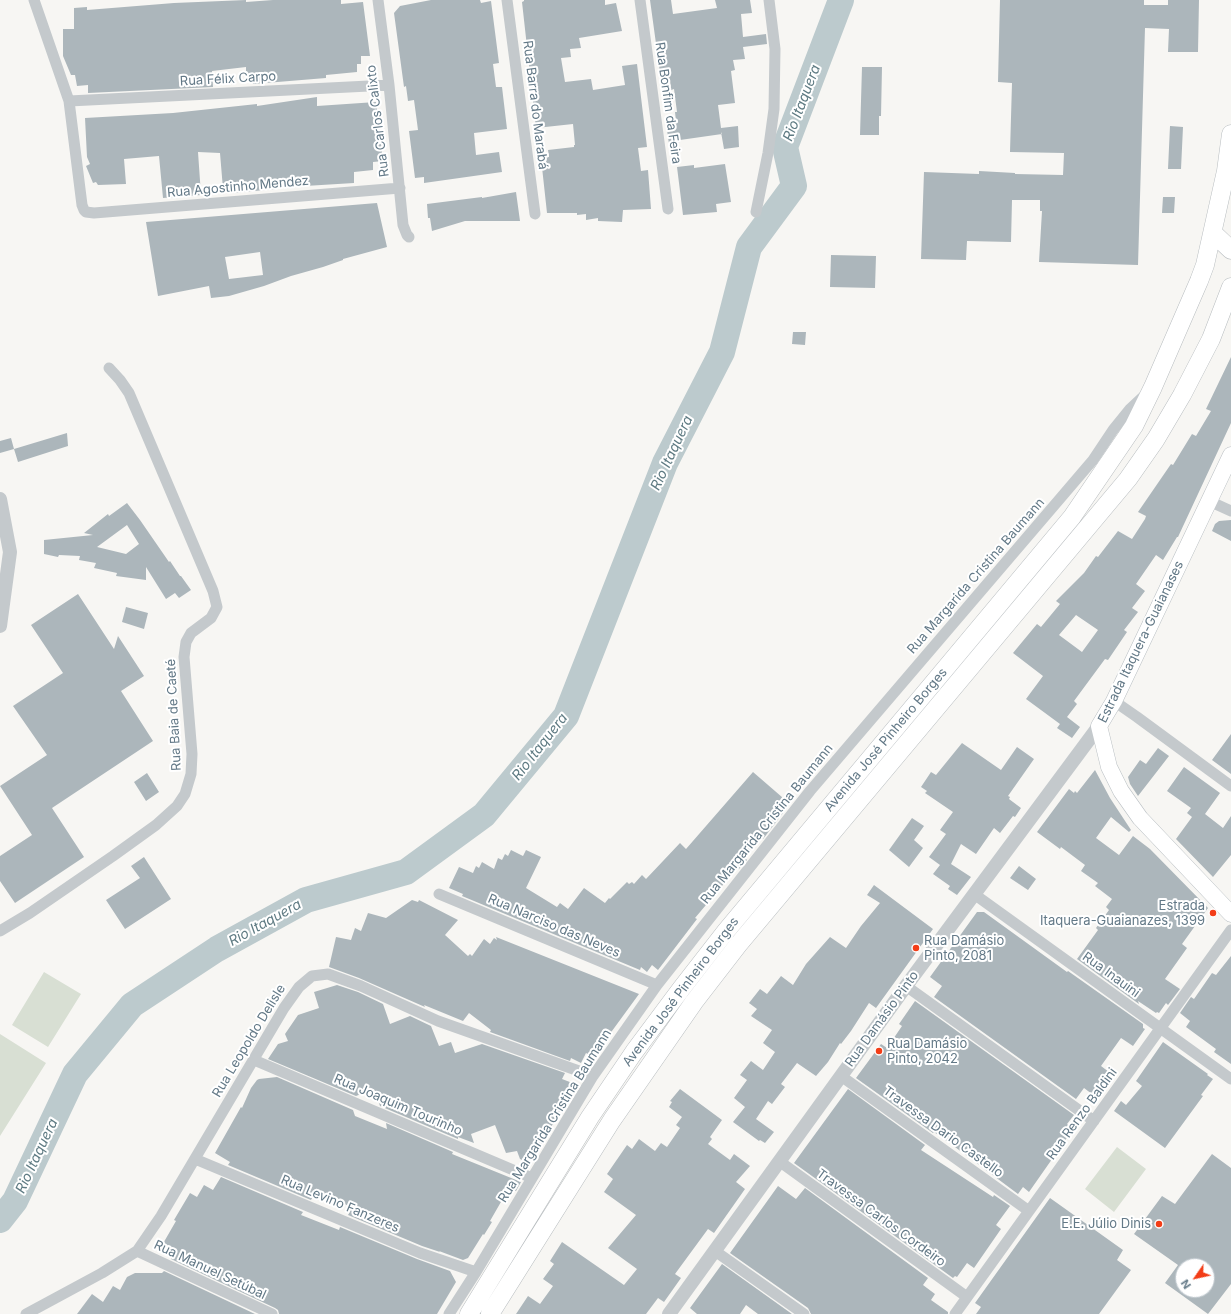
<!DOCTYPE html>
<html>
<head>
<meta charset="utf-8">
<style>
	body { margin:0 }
	#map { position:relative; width:1231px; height:1314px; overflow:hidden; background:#f7f6f3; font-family:Inter,sans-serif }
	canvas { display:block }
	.north { position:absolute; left:1175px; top:1258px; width:40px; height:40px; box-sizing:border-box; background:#fff; border:1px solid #c1c9cf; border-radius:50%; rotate:236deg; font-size:11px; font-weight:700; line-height:16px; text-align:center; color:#637987 }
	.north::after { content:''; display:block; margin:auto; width:14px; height:18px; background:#f33d17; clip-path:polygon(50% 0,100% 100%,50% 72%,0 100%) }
</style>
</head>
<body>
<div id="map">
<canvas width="1231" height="1314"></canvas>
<div class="north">N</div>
</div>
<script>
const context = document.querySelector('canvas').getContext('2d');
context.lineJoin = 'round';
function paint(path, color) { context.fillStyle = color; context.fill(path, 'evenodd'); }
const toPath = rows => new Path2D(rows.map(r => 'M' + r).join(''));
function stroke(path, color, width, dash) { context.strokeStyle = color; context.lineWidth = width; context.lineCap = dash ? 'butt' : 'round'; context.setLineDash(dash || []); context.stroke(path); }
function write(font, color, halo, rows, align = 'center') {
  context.font = font + ' Inter,sans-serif'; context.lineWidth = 4; context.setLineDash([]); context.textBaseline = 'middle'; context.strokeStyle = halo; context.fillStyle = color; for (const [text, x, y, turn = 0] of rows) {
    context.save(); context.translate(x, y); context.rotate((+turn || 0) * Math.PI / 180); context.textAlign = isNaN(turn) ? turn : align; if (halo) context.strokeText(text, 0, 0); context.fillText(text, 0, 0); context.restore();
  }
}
const green = toPath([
	[44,972,81,994,48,1047,12,1025],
	[0,1034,46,1063,0,1136],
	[1117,1147,1146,1169,1114,1212,1085,1189]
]);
const river = toPath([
	[0,1220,15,1201,75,1074,132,1005,217,949,306,900,406,872,484,815,566,716,665,463,722,352,749,247,794,186,785,147,841,0]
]);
const building = toPath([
	[246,0,246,2,273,0,341,0,341,4,363,2,370,56,361,56,361,64,357,64,357,72,326,75,326,78,253,84,252,77,246,78,246,67,212,71,213,87,88,93,88,85,77,86,75,75,71,75,63,56,63,29,74,29,74,8,87,7,87,10,174,3],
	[431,0,480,0,481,3,491,1,499,63,493,64,496,87,502,87,507,129,474,133,476,155,499,152,502,172,424,183,424,177,415,178,409,131,418,130,414,100,408,101,406,86,404,87,394,13,400,6],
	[524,0,605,0,605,5,616,3,622,31,579,38,581,48,570,49,571,57,561,58,565,82,591,79,593,90,625,85,622,66,637,64,647,147,638,148,641,171,648,170,651,209,623,210,622,222,598,221,598,218,586,220,586,214,577,215,577,213,547,213,541,158,549,157,548,150,574,147,574,145,575,145,573,124,536,128,522,2,524,1],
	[650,0,671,0,673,14,717,8,715,0,750,0,752,13,741,14,743,37,766,34,767,44,743,47,745,59,733,60,735,70,731,71,735,103,718,105,721,128,738,126,739,147,724,149,721,132,722,134,680,140,680,142,669,144,666,123,676,121,675,112,677,112,674,89,671,90,670,79,661,80],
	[1000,0,1144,0,1144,5,1168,5,1168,0,1199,0,1198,52,1168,52,1169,29,1145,28,1138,265,1039,262,1042,211,1040,211,1040,200,1012,200,1011,242,967,241,966,260,921,259,924,172,979,174,979,171,1015,173,1015,174,1063,175,1064,153,1010,152,1012,83,998,82],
	[862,67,882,67,881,116,879,116,879,135,860,135],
	[317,97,317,106,376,102,383,161,373,162,373,170,354,172,354,183,305,186,304,180,275,181,276,189,232,193,231,188,223,189,220,153,198,152,201,195,163,198,159,156,124,159,126,184,98,185,96,182,93,183,86,166,90,164,87,157,85,118,173,113,257,104,257,106],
	[1170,126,1183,127,1181,169,1168,169],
	[725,164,731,202,716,204,717,212,683,215,677,167,694,165,694,168],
	[516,192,520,221,465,221,432,231,430,218,428,218,427,204,482,197,482,198],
	[1163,197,1175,197,1174,213,1162,213],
	[377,203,387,247,343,259,343,260,323,267,291,276,264,286,229,296,211,298,209,286,158,296,146,222],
	[260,252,263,275,229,279,225,257],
	[831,255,876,256,875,288,830,287],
	[793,332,806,332,805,345,792,344],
	[1231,357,1231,423,1178,537,1177,537,1163,560,1156,555,1136,584,1145,591,1132,608,1138,612,1124,630,1127,632,1108,660,1105,659,1074,701,1077,704,1067,717,1080,727,1072,738,1057,728,1060,724,1026,699,1043,676,1013,653,1037,624,1041,627,1060,604,1056,601,1084,573,1096,556,1098,557,1118,531,1132,539,1145,519,1146,516,1138,512,1171,464,1173,465,1192,434,1196,436,1211,411,1206,409],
	[1076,615,1098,630,1082,652,1059,635],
	[67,433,68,446,18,462,14,449],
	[11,438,14,449,0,453,0,441],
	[127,503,140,520,169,562,170,561,180,576,181,576,191,590,179,598,175,593,166,599,146,567,146,580,116,576,117,573,94,568,96,563,79,560,80,556,59,555,58,557,44,554,44,540,93,535,84,533,108,514,109,516],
	[127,525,139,544,126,554,97,547],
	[1231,520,1231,541,1212,531,1215,524,1219,521],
	[78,594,114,649,118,636,144,676,121,691,153,741,52,808,84,857,15,903,0,881,0,856,32,835,0,786,47,755,13,706,63,673,31,625],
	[126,607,148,613,144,629,122,622],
	[1231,734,1231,774,1212,760],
	[962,743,1001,770,1017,747,1034,759,1008,796,1010,797,1009,799,1021,808,1015,817,1013,816,1000,833,994,828,976,854,961,844,951,864,971,877,957,895,948,889,950,886,933,874,940,865,929,857,946,834,940,830,953,812,925,793,927,791,921,787,931,772,936,775],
	[1158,748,1169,756,1138,796,1130,784,1128,777,1140,760,1146,764],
	[1184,767,1220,793,1205,814,1223,828,1231,816,1231,855,1213,877,1176,839,1192,817,1187,813,1191,808,1167,791],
	[1095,770,1110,798,1131,830,1129,832,1111,817,1096,838,1119,855,1133,836,1150,849,1208,908,1182,944,1187,948,1165,979,1180,989,1168,1005,1166,1003,1159,1013,1157,1012,1156,1013,1138,1001,1139,1004,1077,959,1098,930,1096,928,1109,910,1106,907,1112,899,1095,886,1098,883,1081,871,1085,865,1061,847,1060,849,1037,832,1069,789,1074,793,1075,791,1077,793],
	[753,772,790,804,763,839,761,838,745,858,747,860,745,862,739,869,738,867,695,918,697,919,658,970,652,965,647,972,641,967,640,970,462,896,463,894,449,888,459,867,473,873,476,866,479,868,482,862,494,869,498,858,502,860,505,854,508,856,511,850,523,856,526,850,541,857,526,888,557,907,560,903,568,909,584,888,605,903,609,898,610,899,627,882,629,884,632,882,634,884,642,875,646,879,680,843,686,849],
	[147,773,159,792,146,801,134,782],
	[912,818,924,826,914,840,923,848,909,867,889,850],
	[144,857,171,899,125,929,106,900,140,878,131,866],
	[1019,866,1036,879,1028,890,1010,878],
	[874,885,933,929,876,1008,869,1003,851,1031,841,1044,840,1043,828,1062,816,1076,797,1063,781,1084,785,1087,772,1104,768,1101,756,1119,774,1132,765,1143,760,1140,759,1141,733,1122,745,1107,734,1098,747,1080,740,1075,751,1061,763,1070,775,1052,763,1043,772,1030,751,1016,757,1009,749,1003,760,989,767,994,781,976,793,985,806,964,830,937,846,948,861,926,880,903,867,895],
	[412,900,418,902,419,900,458,920,445,935,468,956,470,954,472,956,484,939,490,944,494,938,497,940,496,937,639,994,593,1057,586,1053,581,1063,571,1058,570,1061,490,1032,491,1030,469,1013,463,1021,424,1005,425,1007,359,978,329,967,336,937,351,940,355,928,361,931,368,913,386,918],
	[977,912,984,912,1067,972,1068,971,1143,1024,1143,1028,1145,1029,1133,1046,1121,1038,1101,1066,1113,1075,1096,1097,1084,1088,1076,1099,934,997,942,986,930,977],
	[1231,956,1231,1064,1214,1052,1216,1049,1186,1027,1190,1021,1180,1013,1191,997,1194,999,1212,973,1216,975],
	[337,985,358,992,383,1004,390,1024,410,1016,431,1026,439,1046,451,1042,455,1053,482,1044,565,1073,562,1079,575,1084,535,1156,526,1162,520,1159,517,1151,506,1153,495,1125,471,1134,474,1143,458,1137,458,1139,380,1106,374,1089,356,1096,268,1059,278,1044,288,1041,285,1034,298,1015,319,1008,314,992],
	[915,1001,1074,1115,1067,1124,1068,1125,1066,1128,1071,1132,1029,1192,1023,1187,1018,1194,955,1147,934,1132,933,1133,856,1078,881,1044,887,1048,902,1026,899,1024],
	[1163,1042,1208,1074,1207,1075,1213,1079,1201,1095,1203,1096,1165,1148,1114,1111,1121,1101,1126,1105,1142,1086,1136,1081],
	[277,1077,353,1110,355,1116,387,1129,386,1123,453,1152,452,1154,521,1182,516,1191,509,1188,490,1221,492,1222,484,1235,483,1234,468,1258,463,1260,439,1251,440,1252,422,1246,348,1215,352,1208,329,1195,326,1200,314,1194,311,1200,228,1165,230,1162,215,1153,241,1107,242,1108,251,1088,257,1080,259,1079],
	[680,1089,722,1120,710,1137,712,1139,708,1144,730,1160,734,1154,750,1166,736,1182,745,1189,714,1233,708,1229,675,1274,681,1278,664,1302,658,1298,646,1314,516,1314,528,1296,540,1304,553,1286,543,1279,554,1264,550,1261,562,1242,624,1285,637,1269,608,1248,636,1215,604,1192,613,1179,607,1174,627,1145,632,1149,639,1139,655,1151,661,1143,667,1147,680,1128,676,1125,682,1117,669,1107,672,1102,670,1101],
	[848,1089,925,1145,921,1150,993,1197,994,1195,1010,1206,996,1225,1001,1229,974,1268,967,1263,957,1277,955,1276,953,1278,794,1163],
	[1212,1154,1231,1168,1231,1284,1208,1314,1165,1283,1178,1265,1134,1234,1162,1196,1175,1204],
	[1183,1266,1207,1266,1207,1290,1183,1290],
	[221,1177,303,1212,301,1215,339,1230,340,1227,417,1259,450,1271,456,1282,437,1314,279,1314,278,1310,275,1308,171,1259,173,1254,161,1247,176,1221,174,1220,190,1193,197,1197,204,1185,213,1190],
	[778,1186,796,1199,805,1188,928,1278,923,1285,935,1294,931,1300,948,1312,948,1314,811,1314,808,1308,730,1253],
	[1050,1198,1123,1250,1117,1260,1131,1270,1099,1314,976,1314,981,1307,975,1303],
	[722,1264,792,1314,758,1314,746,1305,740,1314,697,1314,690,1308],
	[164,1271,255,1314,77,1314,92,1294,103,1302,113,1286,120,1290,127,1277,135,1273,162,1273]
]);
const minor = toPath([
	[34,0,69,101,82,205,84,210,86,212,94,213,400,188],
	[378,0,389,85,403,225,407,235,409,237],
	[507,0,535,214],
	[640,0,668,209],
	[69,101,389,85],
	[756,212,768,153,774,109,775,49,769,0],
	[1209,501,1231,511],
	[1114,701,1137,717,1231,786],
	[439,894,657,985],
	[974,894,1231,1079],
	[0,931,30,913,113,856,156,825,177,806,185,794,191,774,192,754,184,657,186,642,191,633,211,618,217,607,213,591,129,393,120,380,109,368],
	[906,986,1094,1121],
	[254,1060,532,1178],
	[841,1076,1029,1211],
	[195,1159,420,1253,476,1272],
	[779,1161,967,1297],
	[137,1251,272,1314],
	[715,1251,804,1314],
	[26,1314,102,1273,137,1251,161,1216,284,1008,299,987,312,976,328,974,361,986,438,1021,593,1076],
	[449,1314,476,1272,593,1076,657,985,810,791,1093,460,1113,430,1130,409,1145,395],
	[955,1314,1231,930]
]);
const tertiary = toPath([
	[0,499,10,552,0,626],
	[669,1314,906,986,1099,726]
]);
const secondary = toPath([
	[1231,455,1114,701,1099,726,1109,767,1121,791,1140,818,1231,914]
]);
const primary = toPath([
	[1213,233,1231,250],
	[469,1314,590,1117,634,1052,681,989,726,931,1072,517,1134,426,1153,387,1199,281,1205,265,1226,171,1231,134],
	[490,1314,612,1120,694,1002,738,945,1128,479,1156,439,1182,395,1211,339,1231,287]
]);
const markers = [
	[1213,913,4,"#f33d17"],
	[916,948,4,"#f33d17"],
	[879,1051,4,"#f33d17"],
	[1159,1224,4,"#f33d17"]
];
const streetNames = [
	["Rua Félix Carpo",228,79,-3],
	["Rua Bonfim da Feira",668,103,82],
	["Rua Barra do Marabá",535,105,83],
	["Rua Carlos Calixto",378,121,-97],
	["Rua Agostinho Mendez",238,187,-5],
	["Rua Margarida Cristina Baumann",976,576,-49],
	["Estrada Itaquera-Guaianases",1141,642,-64],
	["Rua Baia de Caeté",174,715,-93],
	["Avenida José Pinheiro Borges",886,740,-50],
	["Rua Margarida Cristina Baumann",767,824,-51],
	["Rua Narciso das Neves",554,926,23],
	["Rua Inauini",1111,975,36],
	["Avenida José Pinheiro Borges",681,992,-53],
	["Rua Damásio Pinto",882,1019,-54],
	["Rua Leopoldo Delisle",249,1041,-59],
	["Rua Joaquim Tourinho",398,1105,23],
	["Rua Renzo Baldini",1082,1114,-54],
	["Rua Margarida Cristina Baumann",555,1116,-58],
	["Travessa Dario Castello",943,1132,36],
	["Rua Levino Fanzeres",340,1204,23],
	["Travessa Carlos Cordeiro",881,1218,36],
	["Rua Manuel Setúbal",210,1270,25]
];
const poiNames = [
	["Estrada",1205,906],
	["Itaquera-Guaianazes, 1399",1205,921],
	["Rua Damásio",924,941,"left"],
	["Pinto, 2081",924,956,"left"],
	["Rua Damásio",887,1044,"left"],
	["Pinto, 2042",887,1059,"left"],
	["E.E. Júlio Dinis",1151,1224]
];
const waterNames = [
	["Rio Itaquera",802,103,-69],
	["Rio Itaquera",672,453,-65],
	["Rio Itaquera",540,747,-52],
	["Rio Itaquera",265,923,-29],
	["Rio Itaquera",37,1156,-65]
];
paint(green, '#d8dfd3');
stroke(river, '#bccacd', 26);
paint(building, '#acb6bb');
stroke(secondary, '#b8bec2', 17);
stroke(primary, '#b7bcbf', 19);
stroke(minor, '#c4c9cc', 11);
stroke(tertiary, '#c4c9cc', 14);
stroke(secondary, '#fff', 16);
stroke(primary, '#fff', 18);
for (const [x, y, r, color] of markers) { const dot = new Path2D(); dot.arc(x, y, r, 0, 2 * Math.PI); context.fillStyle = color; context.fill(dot); stroke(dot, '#fff', 1.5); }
write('13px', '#637987', '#fff', streetNames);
write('13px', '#637987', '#fff', poiNames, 'right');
write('italic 14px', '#5f7b83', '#fff', waterNames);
</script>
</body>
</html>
